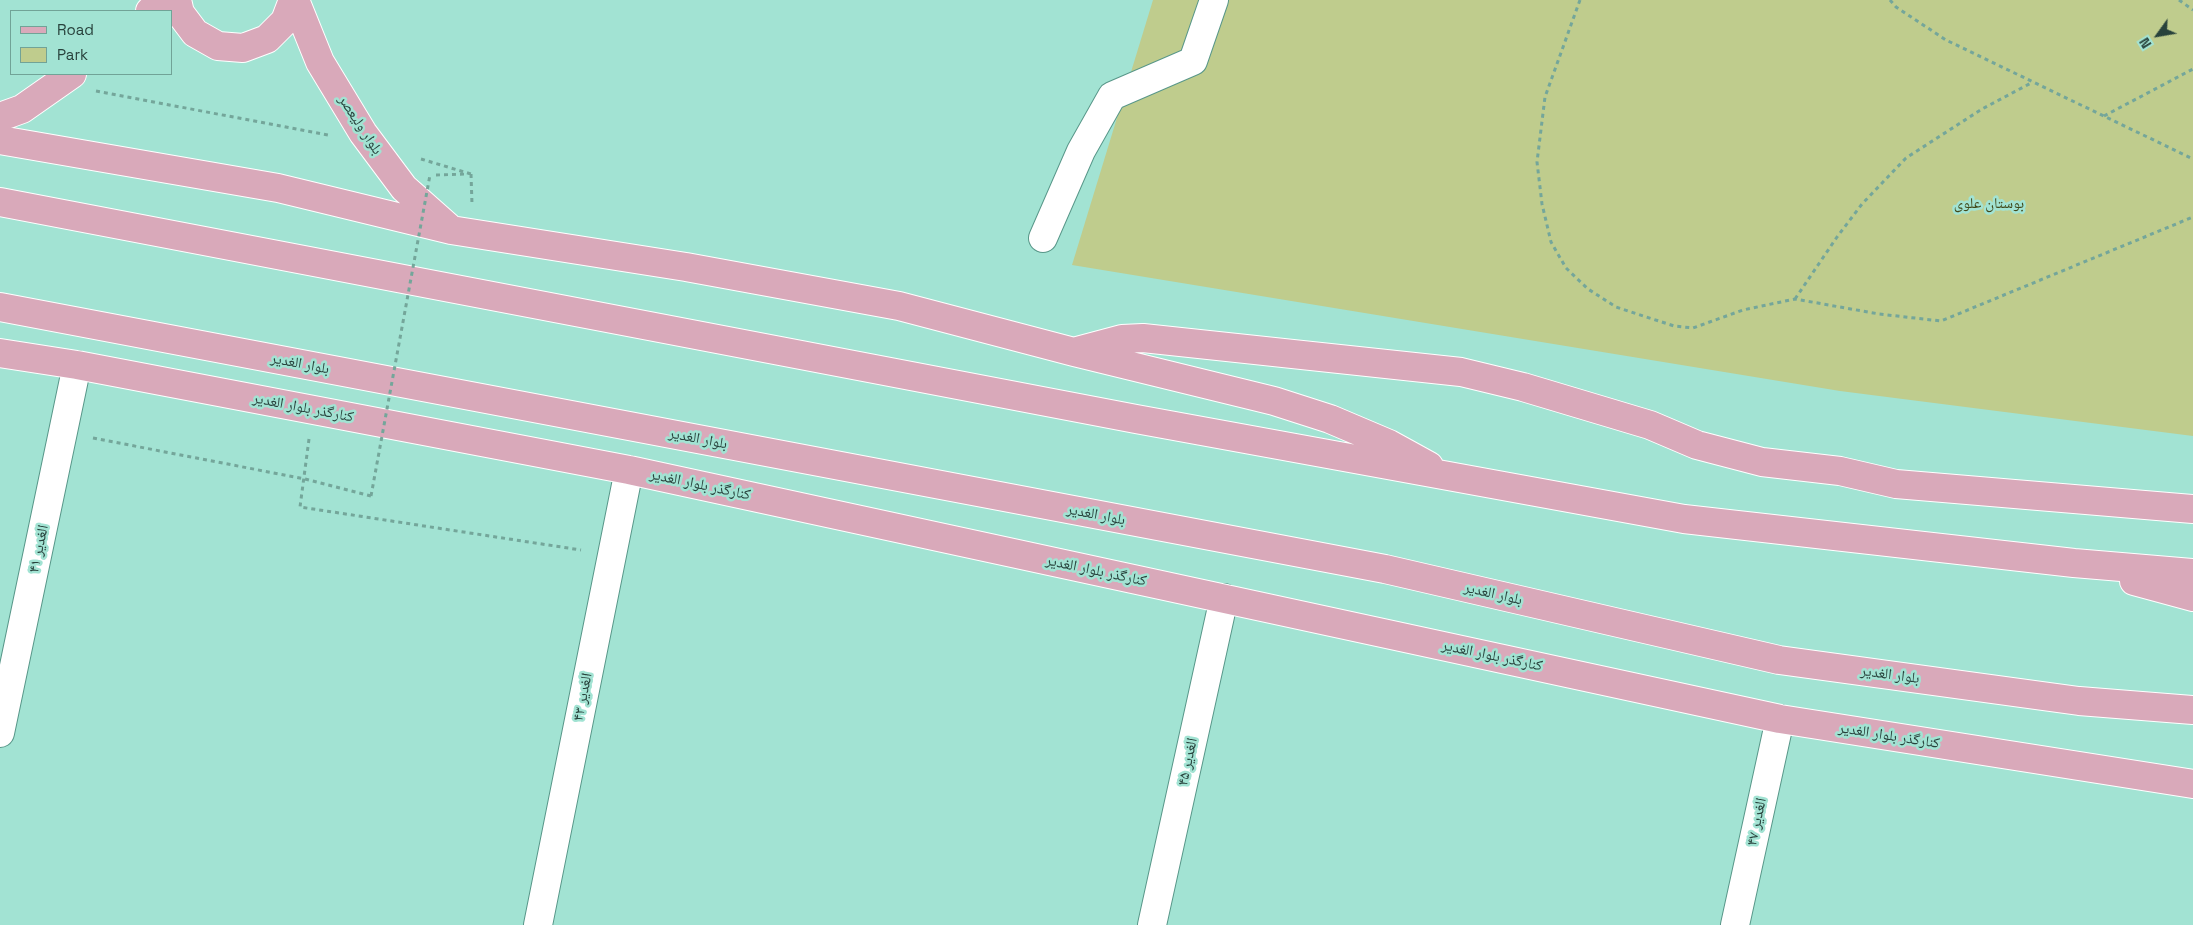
<!DOCTYPE html>
<html>
<head>
<meta charset="utf-8">
<style>
	body { margin:0 }
	#map { position:relative; width:2193px; height:925px; overflow:hidden; background:#a2e3d3; font-family:"Space Grotesk",sans-serif }
	canvas { display:block }
	.legend { position:absolute; left:10px; top:10px; width:162px; height:65px; box-sizing:border-box; background:#a2e3d3; border:1px solid #71a397; margin:0; padding:6px 9px; list-style:none; font-size:15px; color:#28423c }
	.legend li { display:flex; align-items:center; gap:10px; height:25px }
	.legend b { width:25px; border:1px solid #71a397 }
	.north { position:absolute; left:2133px; top:10px; width:50px; height:50px; -webkit-text-stroke:4px #a2e3d3; paint-order:stroke; rotate:238deg; font-size:14px; font-weight:700; line-height:20px; text-align:center; color:#28423c }
	.north::after { content:''; display:block; margin:auto; width:18px; height:22px; background:#28423c; clip-path:polygon(50% 0,100% 100%,50% 72%,0 100%) }
</style>
</head>
<body>
<div id="map">
<canvas width="2193" height="925"></canvas>
<ul class="legend">
<li><b style="height:6px;background:#d9a9ba"></b>Road</li>
<li><b style="height:14px;background:#bfcc8d"></b>Park</li>
</ul>
<div class="north">N</div>
</div>
<script>
const context = document.querySelector('canvas').getContext('2d');
context.lineJoin = 'round';
function paint(path, color) { context.fillStyle = color; context.fill(path, 'evenodd'); }
const toPath = rows => new Path2D(rows.map(r => 'M' + r).join(''));
function stroke(path, color, width, dash) { context.strokeStyle = color; context.lineWidth = width; context.lineCap = dash ? 'butt' : 'round'; context.setLineDash(dash || []); context.stroke(path); }
function write(font, color, halo, rows, align = 'center') {
  context.font = font + ' "Space Grotesk","Noto Naskh Arabic",sans-serif'; context.lineWidth = 5; context.setLineDash([]); context.textBaseline = 'middle'; context.strokeStyle = halo; context.fillStyle = color; for (const [text, x, y, turn = 0] of rows) {
    context.save(); context.translate(x, y); context.rotate((+turn || 0) * Math.PI / 180); context.textAlign = isNaN(turn) ? turn : align; if (halo) context.strokeText(text, 0, 0); context.fillText(text, 0, 0); context.restore();
  }
}
const green = toPath([
	[1153,0,2193,0,2193,436,1840,391,1072,265]
]);
const path = toPath([
	[1580,0,1545,97,1537,162,1542,204,1551,242,1566,268,1588,289,1616,307,1674,326,1693,328,1743,310,1795,299,1879,314,1941,321,2193,217],
	[1890,0,1896,7,1946,40,2193,159],
	[2179,0,2193,10],
	[96,91,328,135],
	[2104,116,2193,69],
	[421,159,471,174],
	[471,174,472,204],
	[436,175,468,174],
	[1795,299,1837,237,1862,204,1906,158,1982,109,2033,82],
	[93,438,305,479,371,496],
	[309,439,300,507,581,550]
]);
const minor = toPath([
	[1043,238,1081,151,1112,96,1193,61,1214,0],
	[0,733,77,365],
	[538,925,629,470],
	[1152,925,1224,598],
	[1735,925,1780,719]
]);
const major = toPath([
	[177,0,180,13,195,33,218,46,243,48,267,39,285,21,293,0],
	[295,0,320,62,363,133,404,188,448,227],
	[150,11,162,0],
	[0,117,22,109,72,74],
	[0,140,278,188,451,230,686,267,899,306,1074,352,1274,401,1330,419,1389,444,1429,466],
	[0,202,1136,419,1684,519,2074,563,2193,573],
	[0,307,1385,569,1779,660,2079,701,2193,710],
	[1077,351,1122,339,1143,338,1461,372,1523,387,1650,425,1697,445,1762,462,1840,471,1896,484,2193,509],
	[0,353,77,365,629,470,1780,719,2193,784],
	[2134,581,2193,597]
]);
const pathBridge = toPath([
	[371,496,430,175]
]);
const streetNames = [
	["بلوار ولیعصر",360,125,57],
	["بلوار الغدیر",300,364,11],
	["کنارگذر بلوار الغدیر",303,408,11],
	["بلوار الغدیر",698,439,11],
	["کنارگذر بلوار الغدیر",700,485,12],
	["بلوار الغدیر",1096,515,11],
	["الغدیر ۴۱",39,549,-78],
	["کنارگذر بلوار الغدیر",1096,571,12],
	["بلوار الغدیر",1493,594,13],
	["کنارگذر بلوار الغدیر",1492,656,12],
	["بلوار الغدیر",1890,675,8],
	["الغدیر ۴۳",583,697,-79],
	["کنارگذر بلوار الغدیر",1889,736,9],
	["الغدیر ۴۵",1188,762,-78],
	["الغدیر ۴۷",1757,822,-78]
];
const parkNames = [
	["بوستان علوی",1989,204]
];
paint(green, '#bfcc8d');
stroke(minor, '#589789', 30);
stroke(major, '#fff', 30);
stroke(path, '#74a69a', 3, [4, 4]);
stroke(minor, '#fff', 28);
stroke(major, '#d9a9ba', 28);
stroke(pathBridge, '#74a69a', 3, [4, 4]);
write('15px', '#28423c', '#a2e3d3', streetNames);
write('15px', '#414819', '#a2e3d3', parkNames);
</script>
</body>
</html>
